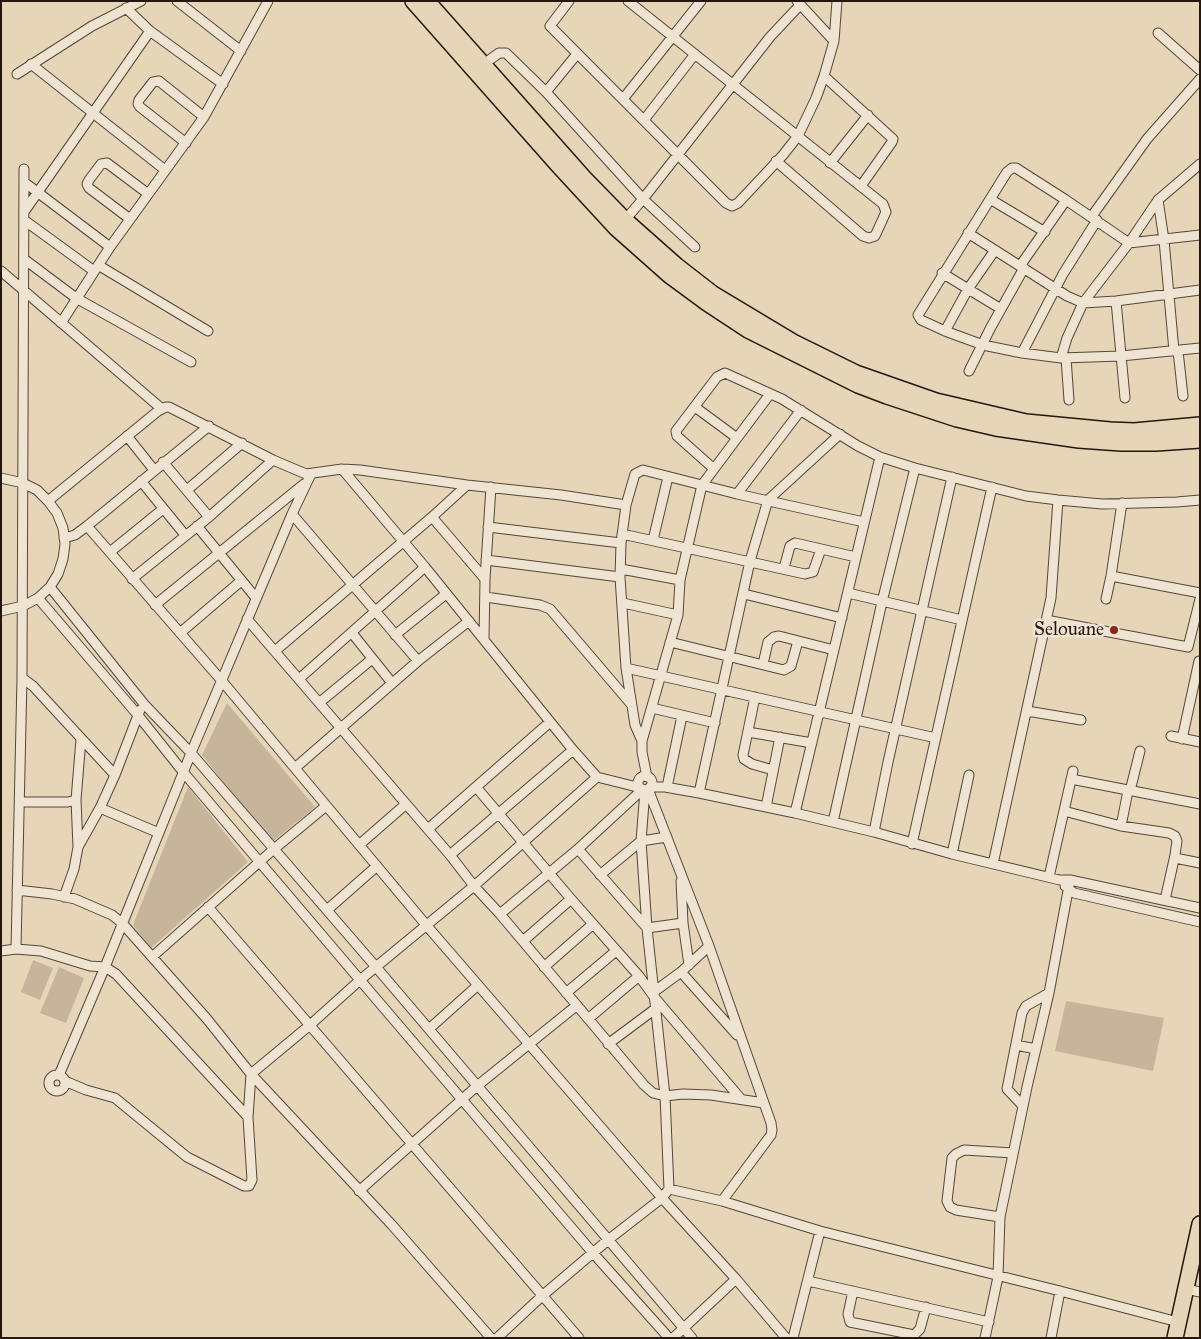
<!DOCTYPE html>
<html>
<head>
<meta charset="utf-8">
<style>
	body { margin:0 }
	#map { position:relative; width:1201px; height:1339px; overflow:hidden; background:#e7d5b8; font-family:"IM FELL Great Primer",serif }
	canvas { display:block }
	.frame { position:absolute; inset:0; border:2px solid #24170f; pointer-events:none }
</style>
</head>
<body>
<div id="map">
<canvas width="1201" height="1339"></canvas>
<div class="frame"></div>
</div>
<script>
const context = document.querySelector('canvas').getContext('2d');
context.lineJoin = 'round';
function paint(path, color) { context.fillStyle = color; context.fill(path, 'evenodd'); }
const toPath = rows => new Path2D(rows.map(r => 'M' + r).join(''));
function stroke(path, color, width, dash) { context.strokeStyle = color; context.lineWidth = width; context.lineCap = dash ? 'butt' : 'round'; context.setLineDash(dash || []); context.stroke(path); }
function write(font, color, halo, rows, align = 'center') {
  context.font = font + ' "IM FELL Great Primer",serif'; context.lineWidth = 5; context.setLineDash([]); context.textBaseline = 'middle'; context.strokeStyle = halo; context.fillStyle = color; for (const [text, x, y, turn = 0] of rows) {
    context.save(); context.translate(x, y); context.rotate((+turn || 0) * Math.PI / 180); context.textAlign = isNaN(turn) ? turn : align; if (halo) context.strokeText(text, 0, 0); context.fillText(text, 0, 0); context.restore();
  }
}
const green = toPath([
	[227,703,315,807,272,842,202,755],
	[188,787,248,862,151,948,133,925],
	[33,960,53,968,40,1000,21,992],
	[59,967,84,978,66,1023,40,1013],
	[1066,1001,1164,1018,1153,1071,1055,1051]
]);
const street = toPath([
	[177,1,241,51],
	[569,1,550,26,707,184,726,203,732,206,738,203,783,155,798,136,816,98,824,76,834,41,837,1],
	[628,1,883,204,886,212,875,236,869,238,863,236,776,161],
	[797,1,834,41],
	[126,8,150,31,223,84],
	[1158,33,1200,70],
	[31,64,165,170],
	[481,66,499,53,506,53,546,92,577,54],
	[17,74,92,26,141,1],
	[824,76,893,139,892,142,861,186],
	[546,92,643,199,695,247],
	[623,99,701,1],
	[644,120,695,54],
	[186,143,140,107,138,104,139,100,153,82,159,81,204,117],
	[830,163,868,115],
	[24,182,110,247],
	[990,199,1045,232],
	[1158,200,1164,240,1174,351],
	[24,212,150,31],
	[1092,216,1147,139,1200,79],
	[130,219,89,188,87,184,89,180,101,164,107,163,147,193],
	[24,220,94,271],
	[625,220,643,199,770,37,800,5],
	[968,233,1067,296,1083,303,1116,301,1200,290],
	[1200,235,1129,243,1066,200,1016,168,1012,168,1007,172,918,315,921,320,945,331,983,345,1022,353,1061,358,1121,356,1200,348],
	[24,259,76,298,191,362],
	[98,265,208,331],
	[1020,266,1066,200],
	[1,271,162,409],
	[942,273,1001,309],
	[1116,301,1125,398],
	[61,323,110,247,204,117,268,1],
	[945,331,968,289,995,250],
	[1178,351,1183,396],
	[1022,353,1063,274,1097,220],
	[1061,358,1067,338,1083,303,1129,243,1158,200,1200,164],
	[1066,358,1069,400],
	[969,371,991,327,1024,268],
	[695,407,737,438],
	[127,436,154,470],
	[163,462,209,517],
	[342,469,425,567,573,750,597,777,641,788],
	[714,469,677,436,676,431,717,377,725,373,782,399,858,446,880,457,915,468,1026,496,1058,500,1102,504,1177,502,1200,500],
	[1,478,23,483,37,490,48,501,57,513,63,528,65,544,63,559,58,574,50,587,38,598,23,606,1,611],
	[141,481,185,535],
	[187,490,242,443],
	[737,494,801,410],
	[48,501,158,411,166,407,169,407,273,460,306,474,342,469,360,470,467,485,561,495,626,505],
	[1122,503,1111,576,1200,593],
	[292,514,418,661],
	[432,517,485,579],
	[87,526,222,681,427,926,662,1198,736,1279,786,1338],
	[197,526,256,598],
	[488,527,621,543],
	[622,534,805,574,813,572,821,549],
	[64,538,75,535,87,526,209,426],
	[653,540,668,477],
	[110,552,163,509],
	[486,560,620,577],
	[784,568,790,546,795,543,856,557],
	[621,569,680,580],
	[132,579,209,517,273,460],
	[50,587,144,704,191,753,376,967,692,1338],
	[848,593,962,620],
	[744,594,842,618],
	[486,597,540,605,550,609,631,704],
	[38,598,137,714,184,773,360,980,593,1253,669,1338],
	[1106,599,1111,576],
	[623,603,678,615],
	[155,605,304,484],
	[247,619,450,855,474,886,500,914,644,1085,653,1093,665,1096,683,1094,711,1095,764,1103],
	[1046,620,1188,647,1200,599],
	[180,633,241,581],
	[352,633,392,683],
	[395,635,446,594],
	[484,640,485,579,491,487],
	[670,642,784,670,791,666,798,641],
	[275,651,432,517,467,485],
	[763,664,768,642,774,637,779,636,834,650],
	[626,668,936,738],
	[22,678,24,169],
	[299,679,425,567],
	[755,697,743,755,744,759,752,764,773,770],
	[319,703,372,659],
	[652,708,715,723],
	[1027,711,1081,720],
	[748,732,812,743],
	[1171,736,1200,742],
	[1182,739,1199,661],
	[642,741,678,615,680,580,702,485,770,394],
	[295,768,418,661,469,621],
	[115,775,100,808,159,833],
	'638 783a7 7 0 1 1 14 0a7 7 0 1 1-14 0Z',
	[647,777,642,752,642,741,635,725,626,668,620,577,621,543,626,505,635,474,643,470,737,494,864,522],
	[1071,779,1200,804],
	[476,787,571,899,639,976,655,998,741,1099],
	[650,787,665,787,699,793,795,813,874,832,952,854,1060,880,1070,880,1200,908],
	[667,787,682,716],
	[648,789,709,946,771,1123,772,1130,771,1135,722,1201],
	[645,790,641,841,647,928,665,1096,669,1189],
	[1130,791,1140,751],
	[699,793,750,561,768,500,840,434],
	[20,802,68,802,76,800,81,739],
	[766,807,780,737],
	[1064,811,1121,826,1169,833,1175,836,1177,841,1175,855,1165,900],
	[795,813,880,457],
	[833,822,882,602,915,468],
	[1121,826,1128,791],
	[428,829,550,722],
	[874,832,888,762,952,477],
	[912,844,992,487],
	[359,845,406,804],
	[78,847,100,808],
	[578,849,647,928,683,923,681,881],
	[952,854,969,775],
	[450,855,573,750],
	[1175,858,1200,863],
	[993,864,1051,598,1058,500],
	[600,875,641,841,667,837],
	[1049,877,1073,771],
	[1065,886,1074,893,1200,922],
	[17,890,52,894,75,899,112,915,122,923,207,1019,251,1074,392,1225,491,1338],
	[64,897,74,869,78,847,76,800],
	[208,907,579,1338],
	[327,910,377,866],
	[500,914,578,849,643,789],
	[683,923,689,965],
	[523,941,571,899],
	[16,949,22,678,33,686,115,775,140,710],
	[1,951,16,949,41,951,90,966,105,967,116,974,248,1117],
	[152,957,274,849,326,806],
	[544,967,593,924],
	[681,972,737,1035],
	[655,991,681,972,709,946],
	[566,993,616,951],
	[588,1019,639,976],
	[429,1029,478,985],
	[608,1044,655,1009],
	[1016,1045,1036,1049],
	[59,1075,105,967,191,753,292,514,311,474],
	'49 1083a8 8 0 1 1 16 0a8 8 0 1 1-16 0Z',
	[65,1081,86,1090,115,1098,187,1157,244,1186,249,1186,252,1180,248,1117,251,1074,310,1025,360,980,474,886,597,777],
	[1023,1106,1007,1089,1022,1013,1026,1006,1049,993],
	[1013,1153,964,1150,956,1154,952,1158,947,1201,950,1207,956,1210,1000,1217,1027,1087,1049,993,1070,880],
	[359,1191,477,1086,576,1006],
	[808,1281,989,1322],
	[1186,1289,1200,1292],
	[853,1291,848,1314,850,1322,914,1335,920,1329,926,1307],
	[497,1338,542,1296,608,1240,662,1198,669,1189,722,1201,820,1231,1060,1291,1178,1322],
	[673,1338,736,1279],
	[793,1338,820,1231],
	[985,1338,998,1277,1000,1217],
	[1051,1338,1060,1291]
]);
const highway = toPath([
	[413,1,558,165,616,228,669,275,707,303,748,330,858,385,887,396,957,419,996,428,1079,440,1121,443,1156,443,1200,440],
	[427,1,584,178,625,220,677,266,713,294,793,342,856,373,936,401,1026,422,1110,430,1134,431,1200,425],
	[1175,1338,1200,1224]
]);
const markers = [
	[1114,630,5,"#8f2418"]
];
const poiNames = [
	["Selouane",1104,630]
];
paint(green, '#c6b59b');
stroke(street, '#554639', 11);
stroke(highway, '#24170f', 18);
stroke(street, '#efe4d1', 9);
stroke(highway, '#e7d5b8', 15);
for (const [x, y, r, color] of markers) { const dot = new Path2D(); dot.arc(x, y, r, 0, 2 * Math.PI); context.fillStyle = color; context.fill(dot); stroke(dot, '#efe4d1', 2); }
write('19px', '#24170f', '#efe4d1', poiNames, 'right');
</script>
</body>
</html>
